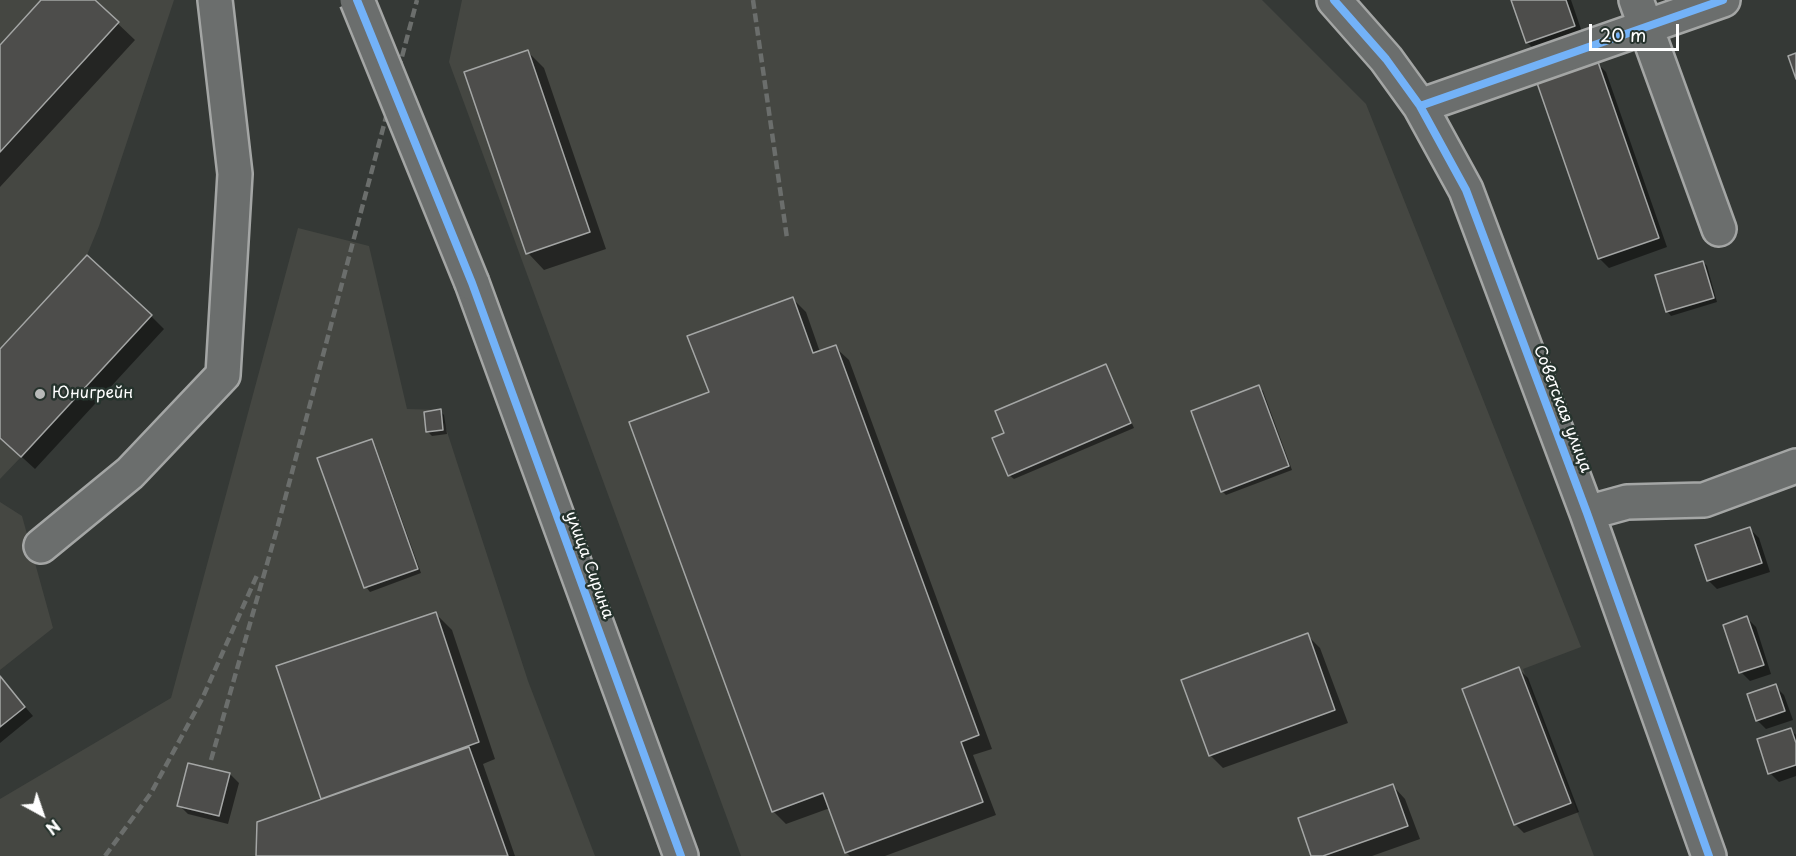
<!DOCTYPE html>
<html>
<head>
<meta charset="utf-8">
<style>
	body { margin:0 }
	#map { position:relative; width:1796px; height:856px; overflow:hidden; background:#353936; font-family:"Playpen Sans",sans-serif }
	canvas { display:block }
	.north { position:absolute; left:12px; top:784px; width:60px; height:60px; -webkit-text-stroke:4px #26332d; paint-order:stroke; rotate:140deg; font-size:16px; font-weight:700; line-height:24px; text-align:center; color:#fff }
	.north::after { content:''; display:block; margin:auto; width:21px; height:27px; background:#fff; clip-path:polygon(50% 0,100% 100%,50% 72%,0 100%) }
	.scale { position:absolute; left:1589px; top:24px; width:90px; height:27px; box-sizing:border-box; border:3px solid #fff; border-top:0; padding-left:8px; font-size:18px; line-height:21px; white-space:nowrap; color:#fff; -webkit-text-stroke:4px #26332d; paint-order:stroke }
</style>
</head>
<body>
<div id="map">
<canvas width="1796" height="856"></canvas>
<div class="north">N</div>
<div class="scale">20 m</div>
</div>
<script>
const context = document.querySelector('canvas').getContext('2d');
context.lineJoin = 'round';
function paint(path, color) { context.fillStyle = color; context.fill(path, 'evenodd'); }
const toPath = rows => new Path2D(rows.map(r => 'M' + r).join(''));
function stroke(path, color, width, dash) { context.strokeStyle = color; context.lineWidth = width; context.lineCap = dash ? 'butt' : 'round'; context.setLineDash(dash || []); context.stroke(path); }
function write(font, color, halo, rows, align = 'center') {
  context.font = font + ' "Playpen Sans",sans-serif'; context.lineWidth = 5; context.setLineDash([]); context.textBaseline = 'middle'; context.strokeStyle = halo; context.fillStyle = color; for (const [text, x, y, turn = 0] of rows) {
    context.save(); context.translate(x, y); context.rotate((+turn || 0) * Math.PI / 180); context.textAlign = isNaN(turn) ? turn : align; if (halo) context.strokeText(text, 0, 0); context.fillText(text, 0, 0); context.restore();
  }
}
const built = toPath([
	[0,0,174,0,99,226,87,255,0,349],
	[462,0,1262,0,1366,104,1581,647,1523,669,1594,856,741,856,449,62],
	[298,228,369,246,407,409,440,410,528,681,595,856,0,856,0,799,171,698],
	[0,438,21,457,0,479],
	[0,502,22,516,53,628,0,670]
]);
const shadow = toPath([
	[43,0,93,0,135,40,0,187,0,47],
	[1513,0,1571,0,1583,35,1536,51,1527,42],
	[527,51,544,68,606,249,544,270,528,253],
	[1597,63,1606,72,1667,247,1609,268,1600,259,1539,84],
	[1703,262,1707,266,1717,302,1671,316,1667,311],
	[792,298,806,312,820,352,835,347,849,360,992,749,973,755,996,815,885,856,850,856,846,852,830,808,786,824,773,811,710,393],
	[151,316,164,329,35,469,0,437,0,352],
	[1106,366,1134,428,1014,479,1009,475,1006,434],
	[1259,387,1263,391,1292,470,1226,495,1222,491],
	[440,411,444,415,447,434,432,436,428,432],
	[371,441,375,445,421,573,370,592,366,587],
	[1750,529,1759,538,1770,572,1717,589,1708,580],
	[436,614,452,630,495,759,483,764,515,856,257,856,324,800,322,798],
	[1747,618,1756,627,1771,674,1750,681,1741,672,1725,625],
	[1307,635,1320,648,1348,723,1223,768,1210,755],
	[1519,669,1528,678,1579,812,1524,833,1515,824],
	[0,678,33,716,0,743],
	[1775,686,1784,695,1793,720,1766,729,1757,720],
	[1791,730,1796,735,1796,776,1779,782,1770,773],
	[230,774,239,783,228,824,188,814,179,805],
	[1392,785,1405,799,1420,839,1372,856,1313,856]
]);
const building = toPath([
	[41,0,95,0,119,22,0,152,0,45,41,0],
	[1511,0,1566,0,1575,26,1526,43,1511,0],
	[528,50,590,232,526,254,464,72,528,50],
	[1796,53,1796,79,1788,56,1796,53],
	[1598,62,1659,238,1598,259,1537,83,1598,62],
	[87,255,152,315,21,457,0,438,0,349,87,255],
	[1703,261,1714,298,1666,312,1655,275,1703,261],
	[793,297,813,353,836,345,979,735,961,742,983,802,845,853,823,793,772,812,629,422,709,392,687,336,793,297],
	[1106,364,1131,423,1008,476,992,438,1004,433,995,411,1106,364],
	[1259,385,1289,466,1221,492,1191,411,1259,385],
	[441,409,443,430,426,432,424,412,441,409],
	[372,439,418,569,364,588,317,458,372,439],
	[1750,527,1762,563,1707,581,1695,545,1750,527],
	[436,612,479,742,321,799,276,666,436,612],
	[1747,616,1764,665,1739,673,1723,625,1747,616],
	[1308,633,1335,710,1209,756,1181,680,1308,633],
	[1519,667,1571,803,1514,825,1462,689,1519,667],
	[0,676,25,707,0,727,0,676],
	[1776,684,1785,711,1756,721,1747,694,1776,684],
	[1791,728,1796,743,1796,765,1768,774,1757,739,1791,728],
	[469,747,508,856,256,856,257,822,469,747],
	[188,763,230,773,219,816,177,806,188,763],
	[1393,784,1408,826,1323,856,1311,856,1298,818,1393,784]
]);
const minor = toPath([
	[1334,0,1386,59,1420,106,1466,190,1587,513,1709,856],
	[1636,0,1719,229],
	[1420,106,1723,0],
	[472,283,681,856],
	[1587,513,1627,502,1704,500,1796,466],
	[41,546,130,473,223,375,235,174,215,0]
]);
const rail = toPath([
	[753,0,787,238],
	[211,760,277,529,417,0],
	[105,856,151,793,202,699,258,573]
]);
const minorBridge = toPath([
	[357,0,472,283]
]);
const cycleway = toPath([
	[357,0,472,283,681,856],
	[1334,0,1386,59,1420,106,1466,190,1587,513,1709,856],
	[1420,106,1723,0]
]);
const markers = [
	[40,394,6,"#b8bab9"]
];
const poiNames = [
	["Юнигрейн",52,394]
];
const streetNames = [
	["Советская улица",1562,409,69],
	["улица Сирина",589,565,70]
];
paint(built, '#454742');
paint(shadow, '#0007');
paint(building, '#4d4d4b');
stroke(building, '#a4a6a5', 1.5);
stroke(minor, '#a4a6a5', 38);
stroke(minor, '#6b6e6d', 33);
stroke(rail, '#6b6e6c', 4.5, [9, 4.5]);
stroke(minorBridge, '#a4a6a5', 38, []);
stroke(minorBridge, '#6b6e6d', 33);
stroke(cycleway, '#73b2f8', 8);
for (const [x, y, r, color] of markers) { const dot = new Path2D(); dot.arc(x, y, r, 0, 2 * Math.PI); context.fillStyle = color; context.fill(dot); stroke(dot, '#26332d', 2); }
write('16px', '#fff', '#26332d', poiNames, 'left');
write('16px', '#fff', '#26332d', streetNames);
</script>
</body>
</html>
